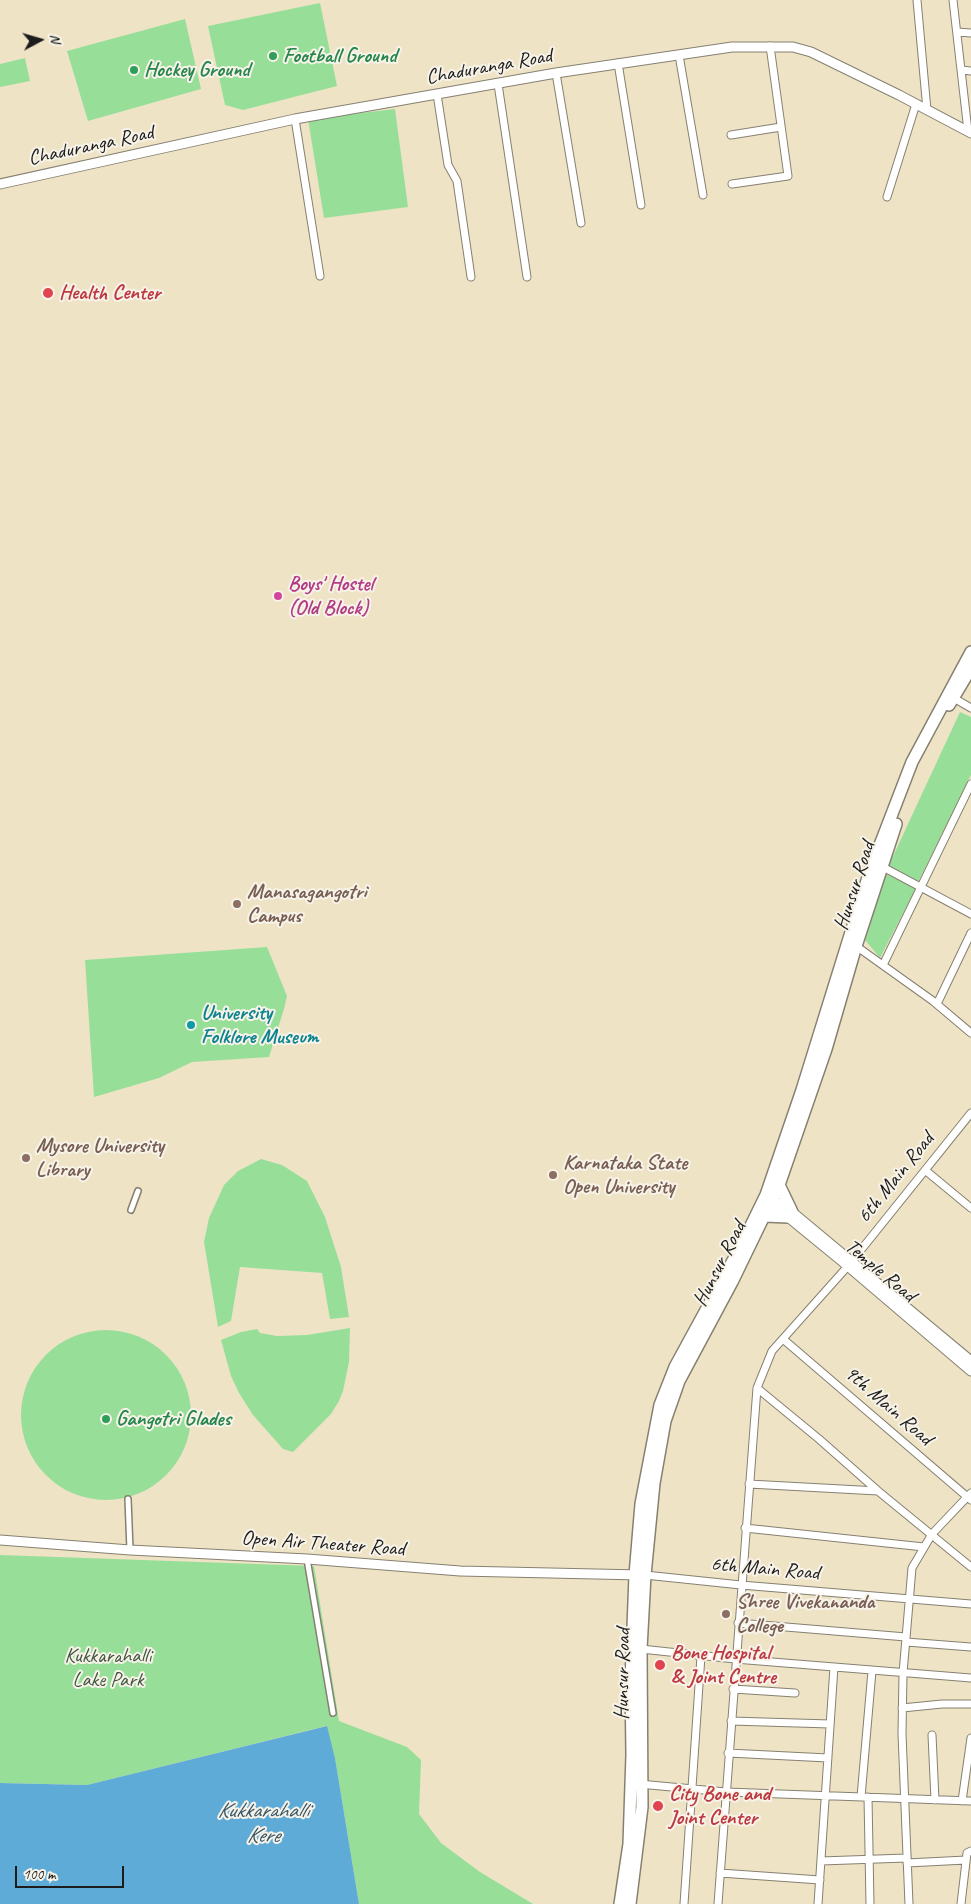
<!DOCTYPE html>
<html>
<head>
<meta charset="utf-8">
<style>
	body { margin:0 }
	#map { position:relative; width:971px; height:1904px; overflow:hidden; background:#efe3c6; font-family:Caveat,sans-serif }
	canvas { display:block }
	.north { position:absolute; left:15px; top:15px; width:50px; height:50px; -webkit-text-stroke:4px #f7f3e8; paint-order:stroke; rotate:84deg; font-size:14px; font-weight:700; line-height:20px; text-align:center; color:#1c1c1c }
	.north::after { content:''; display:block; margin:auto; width:18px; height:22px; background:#1c1c1c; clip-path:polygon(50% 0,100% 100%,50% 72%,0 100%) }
	.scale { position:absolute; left:15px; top:1866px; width:109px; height:22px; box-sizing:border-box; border:2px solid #1c1c1c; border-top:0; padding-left:6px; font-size:15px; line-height:18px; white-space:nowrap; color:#1c1c1c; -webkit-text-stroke:4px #f7f3e8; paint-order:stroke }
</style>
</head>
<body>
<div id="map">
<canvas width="971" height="1904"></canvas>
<div class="north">N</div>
<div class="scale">100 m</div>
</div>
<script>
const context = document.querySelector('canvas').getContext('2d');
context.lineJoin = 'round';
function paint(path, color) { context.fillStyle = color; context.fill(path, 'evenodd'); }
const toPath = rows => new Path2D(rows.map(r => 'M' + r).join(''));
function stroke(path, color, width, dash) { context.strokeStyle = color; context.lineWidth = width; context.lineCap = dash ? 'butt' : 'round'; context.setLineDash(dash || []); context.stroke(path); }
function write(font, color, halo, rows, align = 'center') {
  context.font = font + ' Caveat,sans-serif'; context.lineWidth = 4; context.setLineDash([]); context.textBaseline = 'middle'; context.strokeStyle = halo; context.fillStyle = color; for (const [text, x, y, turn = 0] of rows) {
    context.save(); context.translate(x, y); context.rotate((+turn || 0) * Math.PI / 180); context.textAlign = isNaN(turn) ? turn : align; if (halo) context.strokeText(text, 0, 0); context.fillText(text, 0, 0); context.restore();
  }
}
const green = toPath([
	[320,3,337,86,243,110,225,105,208,26],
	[185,19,201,89,88,121,67,51],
	[25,58,30,81,0,87,0,64],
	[395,109,408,207,324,218,308,119],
	[960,712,971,717,971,775,918,882,888,867],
	[886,874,916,888,880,958,865,940],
	[267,947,287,996,284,1009,269,1057,192,1062,159,1078,94,1097,85,960],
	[261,1159,282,1165,307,1181,325,1217,341,1267,349,1317,330,1319,322,1273,240,1267,231,1321,218,1327,204,1242,209,1218,224,1185,238,1171],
	[350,1328,349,1362,343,1391,339,1401,331,1414,293,1452,283,1449,253,1415,239,1393,231,1376,221,1340,241,1332,257,1329,260,1333,277,1336,307,1335],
	'21 1415a85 85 0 1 1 170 0a85 85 0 1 1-170 0Z',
	[0,1555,314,1566,339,1721,407,1747,421,1760,419,1814,441,1843,480,1872,533,1904,359,1904,335,1758,326,1726,87,1785,0,1783]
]);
const water = toPath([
	[327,1726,335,1758,359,1904,0,1904,0,1783,87,1785]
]);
const pedestrian = toPath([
	[131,1210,138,1191],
	[128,1499,130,1550],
	[307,1559,333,1713]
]);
const minor = toPath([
	[917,0,927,110],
	[953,0,968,131],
	[957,32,971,33],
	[679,55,703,195],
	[618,63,641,205],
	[962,70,971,71],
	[556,73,581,223],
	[498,84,527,277],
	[437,94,448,165,457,181,471,277],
	[295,119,320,276],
	[731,135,781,127],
	[732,184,788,176,770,46],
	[887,197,916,104],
	[952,697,971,708],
	[881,866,971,914],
	[856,946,933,1001,971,1033],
	[883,965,971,784],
	[937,1004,971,933],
	[925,1170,971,1208],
	[783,1339,971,1500],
	[757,1388,819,1439,878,1491,971,1567],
	[749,1484,878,1491],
	[745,1528,924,1547],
	[645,1575,741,1585,971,1604],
	[738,1623,906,1637],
	[906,1642,971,1647],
	[641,1649,735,1659,971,1678],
	[733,1689,795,1693],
	[902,1708,942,1704,971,1704],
	[731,1721,830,1724],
	[932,1735,935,1800],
	[728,1753,828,1758],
	[639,1784,726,1792,971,1801],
	[861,1797,872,1671],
	[868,1797,870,1904],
	[962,1801,971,1738],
	[821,1861,906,1858],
	[907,1863,966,1860],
	[720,1873,820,1880],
	[684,1904,701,1656],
	[718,1904,757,1388,772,1351,848,1266,971,1113],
	[818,1904,834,1667],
	[909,1904,902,1734,903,1673,912,1568,932,1534,971,1493],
	[961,1904,967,1853,971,1851]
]);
const tertiary = toPath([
	[0,184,295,119,556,73,732,47,793,47,811,52,899,95,971,133],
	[767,1196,792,1212,971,1361],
	[762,1205,788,1217,843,1262,971,1371],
	[0,1540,130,1550,307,1559,460,1571,641,1575]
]);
const primary = toPath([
	[949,705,971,668],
	[779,1185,792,1212],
	[765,1216,788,1217],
	[620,1904,629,1844,632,1755,631,1681,635,1575,641,1504,660,1405,675,1367,741,1246,766,1195,802,1090,870,871,912,762,971,652],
	[630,1904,642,1807,641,1649,645,1575,654,1483,665,1421,679,1381,732,1282,779,1185,826,1049,856,946,896,824]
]);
const markers = [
	[273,56,5,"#2e9e5b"],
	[134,70,5,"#2e9e5b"],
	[48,293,6,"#e0444e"],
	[278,596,5,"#d1479c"],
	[237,904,5,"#8d6e63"],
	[191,1025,5,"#0f9aa8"],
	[26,1158,5,"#8d6e63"],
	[553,1175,5,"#8d6e63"],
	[106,1419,5,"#2e9e5b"],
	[726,1614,5,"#8d6e63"],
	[660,1665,6,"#e0444e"],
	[658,1806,6,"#e0444e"]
];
const leisureNames = [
	["Football Ground",283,56],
	["Hockey Ground",144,70],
	["Gangotri Glades",116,1419]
];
const streetNames = [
	["Chaduranga Road",489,67,-10],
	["Chaduranga Road",91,146,-12],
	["Hunsur Road",855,886,-72],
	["6th Main Road",896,1178,-51],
	["Hunsur Road",720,1264,-63],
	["Temple Road",880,1271,40],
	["9th Main Road",888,1406,41],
	["Open Air Theater Road",323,1544,4],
	["6th Main Road",765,1569,5],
	["Hunsur Road",623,1674,-89]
];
const healthNames = [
	["Health Center",59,293],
	["Bone Hospital",671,1653],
	["& Joint Centre",671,1677],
	["City Bone and",669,1794],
	["Joint Center",669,1818]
];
const hotelNames = [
	["Boys' Hostel",288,584],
	["(Old Block)",288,608]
];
const educationNames = [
	["Manasagangotri",247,892],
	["Campus",247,916],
	["Mysore University",36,1146],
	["Library",36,1170],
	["Karnataka State",563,1163],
	["Open University",563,1187],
	["Shree Vivekananda",736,1602],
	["College",736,1626]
];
const cultureNames = [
	["University",201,1013],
	["Folklore Museum",201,1037]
];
const parkNames = [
	["Kukkarahalli",108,1656],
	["Lake Park",108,1680]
];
const waterNames = [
	["Kukkarahalli",263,1811],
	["Kere",263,1836]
];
paint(green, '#97df99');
paint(water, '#5fabd7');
stroke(pedestrian, '#868071', 8);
stroke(minor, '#868071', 9);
stroke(tertiary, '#868071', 11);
stroke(primary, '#868071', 14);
stroke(pedestrian, '#fff', 5);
stroke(minor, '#fff', 7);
stroke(tertiary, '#fff', 9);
stroke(primary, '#fff', 11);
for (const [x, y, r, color] of markers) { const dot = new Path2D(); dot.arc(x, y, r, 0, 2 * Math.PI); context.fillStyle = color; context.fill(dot); stroke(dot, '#f7f3e8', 2); }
write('bold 21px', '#27864d', '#f7f3e8', leisureNames, 'left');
write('21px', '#1c1c1c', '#f7f3e8', streetNames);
write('bold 21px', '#be3a42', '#f7f3e8', healthNames, 'left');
write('bold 21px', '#b23c85', '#f7f3e8', hotelNames, 'left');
write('bold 21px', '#785e54', '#f7f3e8', educationNames, 'left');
write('bold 21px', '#0d838f', '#f7f3e8', cultureNames, 'left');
write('21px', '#415642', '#f7f3e8', parkNames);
write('italic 22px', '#375567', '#f7f3e8', waterNames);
</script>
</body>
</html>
